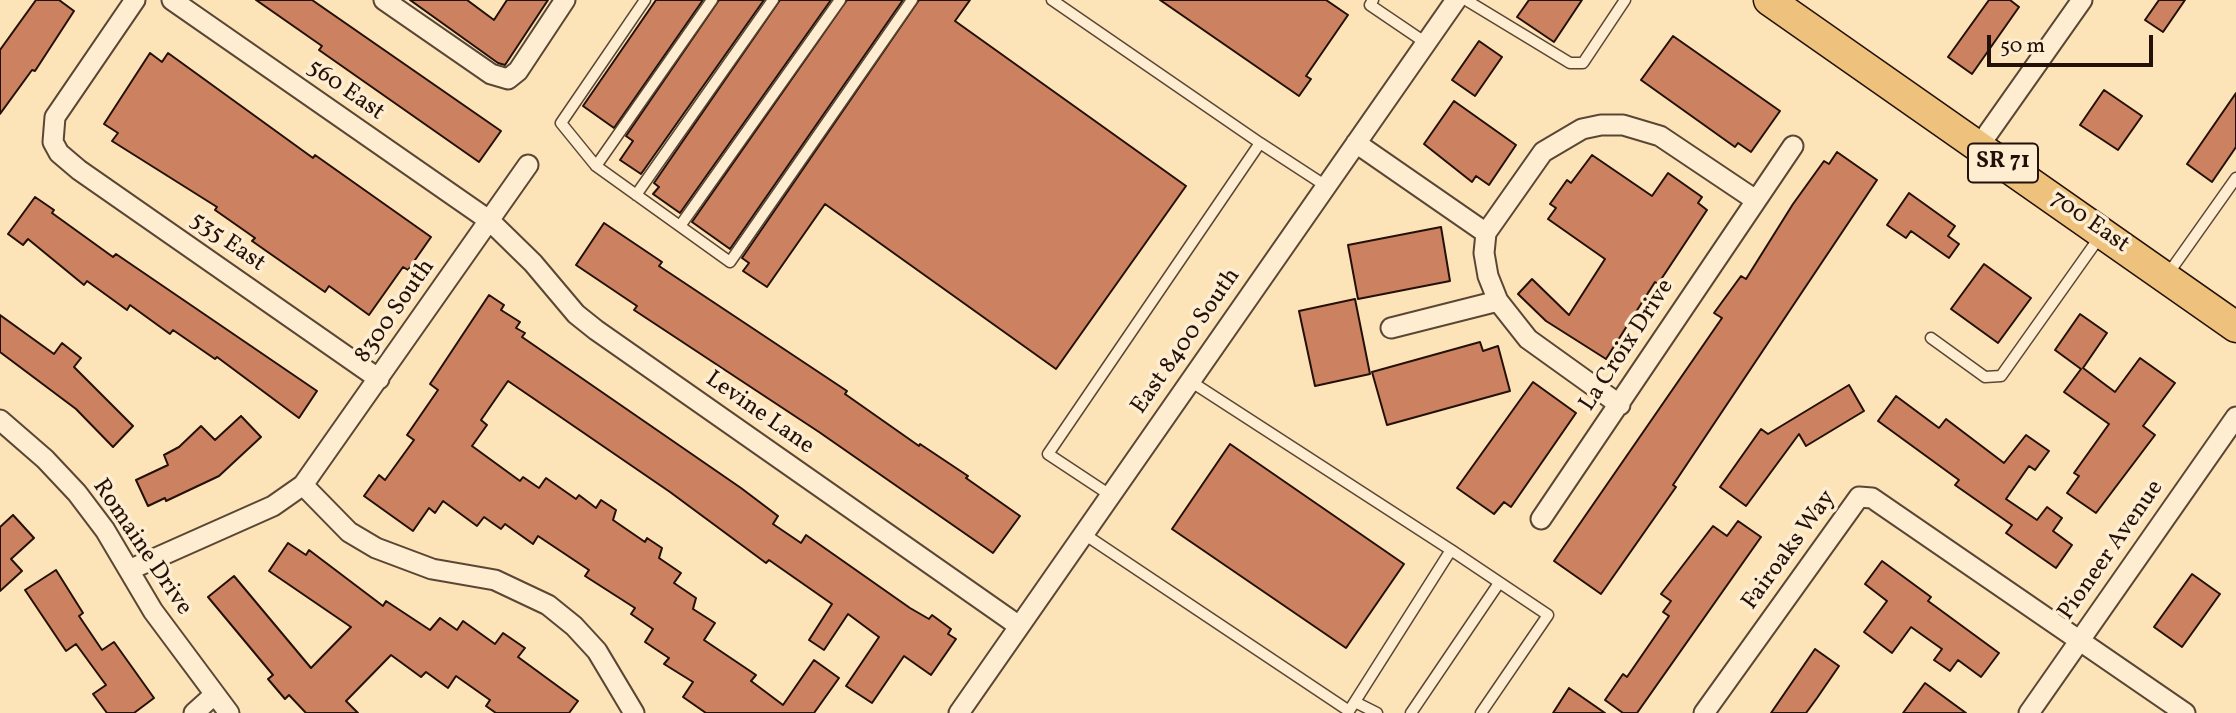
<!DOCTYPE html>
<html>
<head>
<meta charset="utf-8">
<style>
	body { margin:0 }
	#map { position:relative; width:2236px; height:713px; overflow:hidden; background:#fde3b8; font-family:Vollkorn,serif }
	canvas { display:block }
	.scale { position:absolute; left:1987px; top:35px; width:166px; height:32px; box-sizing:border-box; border:4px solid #231109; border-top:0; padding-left:9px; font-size:21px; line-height:24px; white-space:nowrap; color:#231109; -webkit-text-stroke:5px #feedd1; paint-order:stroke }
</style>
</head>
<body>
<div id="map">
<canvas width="2236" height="713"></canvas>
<div class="scale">50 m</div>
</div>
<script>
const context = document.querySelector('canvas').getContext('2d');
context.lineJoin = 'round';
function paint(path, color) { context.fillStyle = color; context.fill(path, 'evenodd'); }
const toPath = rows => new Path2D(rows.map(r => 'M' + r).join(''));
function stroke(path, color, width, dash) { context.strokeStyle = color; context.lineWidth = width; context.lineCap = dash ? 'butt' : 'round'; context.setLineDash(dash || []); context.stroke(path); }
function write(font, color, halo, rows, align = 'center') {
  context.font = font + ' Vollkorn,serif'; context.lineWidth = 7; context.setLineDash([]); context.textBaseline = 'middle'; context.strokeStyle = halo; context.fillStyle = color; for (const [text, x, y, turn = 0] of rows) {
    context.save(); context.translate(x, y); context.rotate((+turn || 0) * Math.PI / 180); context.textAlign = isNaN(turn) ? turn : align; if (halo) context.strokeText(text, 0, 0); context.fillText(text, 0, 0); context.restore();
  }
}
const building = toPath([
	[36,0,59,0,74,11,35,71,32,70,0,114,0,50,36,0],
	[256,0,312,0,501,131,479,162,319,50,322,46,256,0],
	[410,0,467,0,494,20,507,0,548,0,505,65,498,63,410,0],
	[656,0,703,0,614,128,583,106,656,0],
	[719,0,764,0,641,174,620,160,633,141,626,136,719,0],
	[780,0,831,0,680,213,653,194,659,187,654,183,780,0],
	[847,0,903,0,730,249,692,222,847,0],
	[919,0,970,0,955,21,1186,186,1056,369,825,204,767,287,743,271,749,263,742,258,919,0],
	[1160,0,1326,0,1348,15,1306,76,1311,79,1299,96,1160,0],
	[1529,0,1582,0,1554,42,1517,17,1529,0],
	[1989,0,2010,0,2019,7,1972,74,1948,57,1989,0],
	[2159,0,2185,0,2163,32,2145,20,2159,0],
	[1673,36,1780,111,1751,152,1738,143,1735,147,1641,80,1673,36],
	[1479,41,1502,57,1475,96,1452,80,1479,41],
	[150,53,162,62,168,53,313,158,315,155,431,237,408,270,403,267,369,315,329,286,325,292,252,241,255,238,215,210,217,207,112,141,118,133,104,124,150,53],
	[2104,90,2142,116,2118,150,2080,125,2104,90],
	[2236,93,2236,147,2212,182,2187,164,2236,93],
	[1454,101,1516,145,1489,185,1476,176,1472,182,1424,144,1454,101],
	[1837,152,1877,180,1673,485,1676,487,1601,594,1554,561,1722,318,1714,313,1741,276,1746,279,1793,204,1824,161,1829,164,1837,152],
	[1592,155,1652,196,1668,173,1702,197,1698,203,1707,210,1658,284,1655,282,1606,359,1546,321,1518,294,1532,279,1569,315,1605,259,1548,219,1556,208,1550,204,1567,180,1571,183,1592,155],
	[1909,193,1955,226,1948,236,1959,244,1949,258,1911,231,1906,238,1887,225,1909,193],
	[35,197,54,210,52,213,113,257,116,254,317,391,299,418,217,357,215,359,173,330,170,334,130,305,127,310,87,281,84,285,28,239,23,245,8,234,35,197],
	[604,223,662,262,659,266,847,391,845,394,919,446,920,444,968,476,966,478,1020,516,993,553,819,432,634,310,637,306,576,265,604,223],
	[1441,227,1450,281,1358,299,1348,245,1441,227],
	[1984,264,2031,298,1998,343,1951,309,1984,264],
	[489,295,504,305,501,310,520,322,516,328,525,333,522,337,741,488,778,516,773,524,801,543,806,535,910,608,929,619,932,615,951,629,948,634,956,639,931,675,904,656,872,703,846,686,879,637,848,614,824,650,809,640,832,604,769,560,766,563,670,492,508,381,481,420,487,425,472,446,520,481,523,477,539,488,546,478,576,499,579,495,596,508,601,500,616,510,613,520,645,542,647,538,662,548,659,558,681,573,674,583,696,598,693,609,715,623,704,640,756,675,751,681,783,705,814,660,839,678,814,713,706,713,683,697,693,682,664,664,669,658,645,642,653,629,631,614,635,608,585,576,589,570,538,536,533,544,505,524,501,529,484,517,477,526,443,501,435,513,429,508,413,531,364,496,379,475,385,480,414,440,407,435,438,390,430,384,489,295],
	[1355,299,1370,374,1315,386,1299,311,1355,299],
	[2080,314,2107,333,2083,368,2115,392,2140,358,2175,383,2143,426,2155,435,2096,513,2067,493,2079,476,2074,473,2109,424,2064,392,2081,369,2055,350,2080,314],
	[0,315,54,354,62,343,81,358,74,367,133,426,113,447,76,409,0,352,0,315],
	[1480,342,1483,351,1498,346,1510,391,1387,425,1372,372,1480,342],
	[1533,382,1576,413,1511,507,1504,502,1494,514,1457,488,1533,382],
	[1849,385,1864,411,1806,446,1799,434,1746,506,1720,487,1761,429,1768,434,1849,385],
	[1896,396,1939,428,1946,419,2004,463,2026,435,2049,451,2035,470,2029,466,2006,499,2037,520,2047,507,2062,518,2053,531,2072,545,2056,568,2006,533,2012,525,1955,485,1959,480,1878,421,1896,396],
	[241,416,261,437,219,476,166,501,165,498,148,506,136,480,168,465,164,455,179,447,201,426,215,440,241,416],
	[1230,444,1404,564,1346,648,1172,529,1230,444],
	[13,515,34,538,11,559,22,571,0,591,0,527,13,515],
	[1738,521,1761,537,1637,713,1623,713,1605,700,1623,674,1627,677,1669,616,1663,612,1671,601,1661,594,1713,526,1727,536,1738,521],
	[288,543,306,555,309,550,383,606,386,601,430,630,440,618,457,630,463,621,495,644,503,633,525,648,518,657,578,701,569,713,496,713,486,706,490,700,456,676,448,688,426,672,421,677,391,655,346,701,358,713,306,713,289,695,285,699,268,679,273,675,208,597,234,576,311,668,351,627,269,571,288,543],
	[1882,561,1931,597,1928,601,1999,653,1981,677,1958,660,1950,671,1934,660,1942,649,1911,627,1892,653,1864,632,1887,601,1865,584,1882,561],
	[56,570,83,613,79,616,102,650,114,642,154,698,134,713,107,713,93,694,106,685,76,644,66,651,25,590,56,570],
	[2192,574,2220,594,2182,647,2154,627,2192,574],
	[1815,649,1839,666,1817,698,1806,713,1771,713,1815,649],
	[1925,683,1966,713,1903,713,1925,683],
	[1569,688,1605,713,1553,713,1569,688]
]);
const lane = toPath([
	[645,0,561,123,596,166,730,262,912,0],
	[1052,0,1260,143],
	[1373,0,1370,5,1426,43],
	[1466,0,1570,63,1583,63,1625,0],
	[596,166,712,0],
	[636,195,773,0],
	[680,226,840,0],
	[2168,274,2236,178],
	[1931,338,1985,377,2001,376,2101,235],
	[1110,495,1048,454,1260,143,1326,186],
	[1084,534,1349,711,1451,550,1190,381],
	[1451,550,1548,615,1481,713],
	[1355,702,1377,713],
	[1411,713,1499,583]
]);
const street = toPath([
	[135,0,55,117,53,142,59,153,79,170,379,379],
	[172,0,490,221,533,263,576,314,596,330,1019,626],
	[384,0,491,74,508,79,518,71,565,0],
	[1356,143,1486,233],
	[1979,146,2082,0],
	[1391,328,1498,301],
	[1620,405,1528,339,1498,301,1488,276,1484,253,1486,233,1543,152,1582,129,1601,125,1623,125,1660,136,1754,199],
	[0,420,45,459,77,493,105,530,153,611,229,713],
	[303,485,349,532,376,548,432,569,495,580,548,605,574,626,597,651,634,713],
	[1541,519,1793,146],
	[129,570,273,506,303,485,528,165],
	[194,713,214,695],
	[959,713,1456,0],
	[1704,713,1859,497,1872,498,2185,713],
	[2029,713,2236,417]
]);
const primary = toPath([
	[1769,0,2236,327]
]);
const shields = [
	[2003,163,70]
];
const shieldNames = [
	["SR 71",2003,163]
];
const streetNames = [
	["560 East",345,91,35],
	["700 East",2089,223,35],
	["535 East",227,243,35],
	["8300 South",396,312,-55],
	["East 8400 South",1187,342,-55],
	["La Croix Drive",1628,346,-57],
	["Levine Lane",759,414,35],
	["Romaine Drive",141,548,56],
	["Fairoaks Way",1790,551,-54],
	["Pioneer Avenue",2112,551,-55]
];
paint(building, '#cc8261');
stroke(building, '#231109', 2);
stroke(lane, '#5a4635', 13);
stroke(street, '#5a4635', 23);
stroke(primary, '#231109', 33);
stroke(lane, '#feedd1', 10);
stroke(street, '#feedd1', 19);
stroke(primary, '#eec27c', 30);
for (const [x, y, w] of shields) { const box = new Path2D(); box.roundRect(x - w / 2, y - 19.5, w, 39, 5); context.fillStyle = '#feedd1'; context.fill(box); stroke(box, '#231109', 2); }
write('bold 23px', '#231109', null, shieldNames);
write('24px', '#231109', '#feedd1', streetNames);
</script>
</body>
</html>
